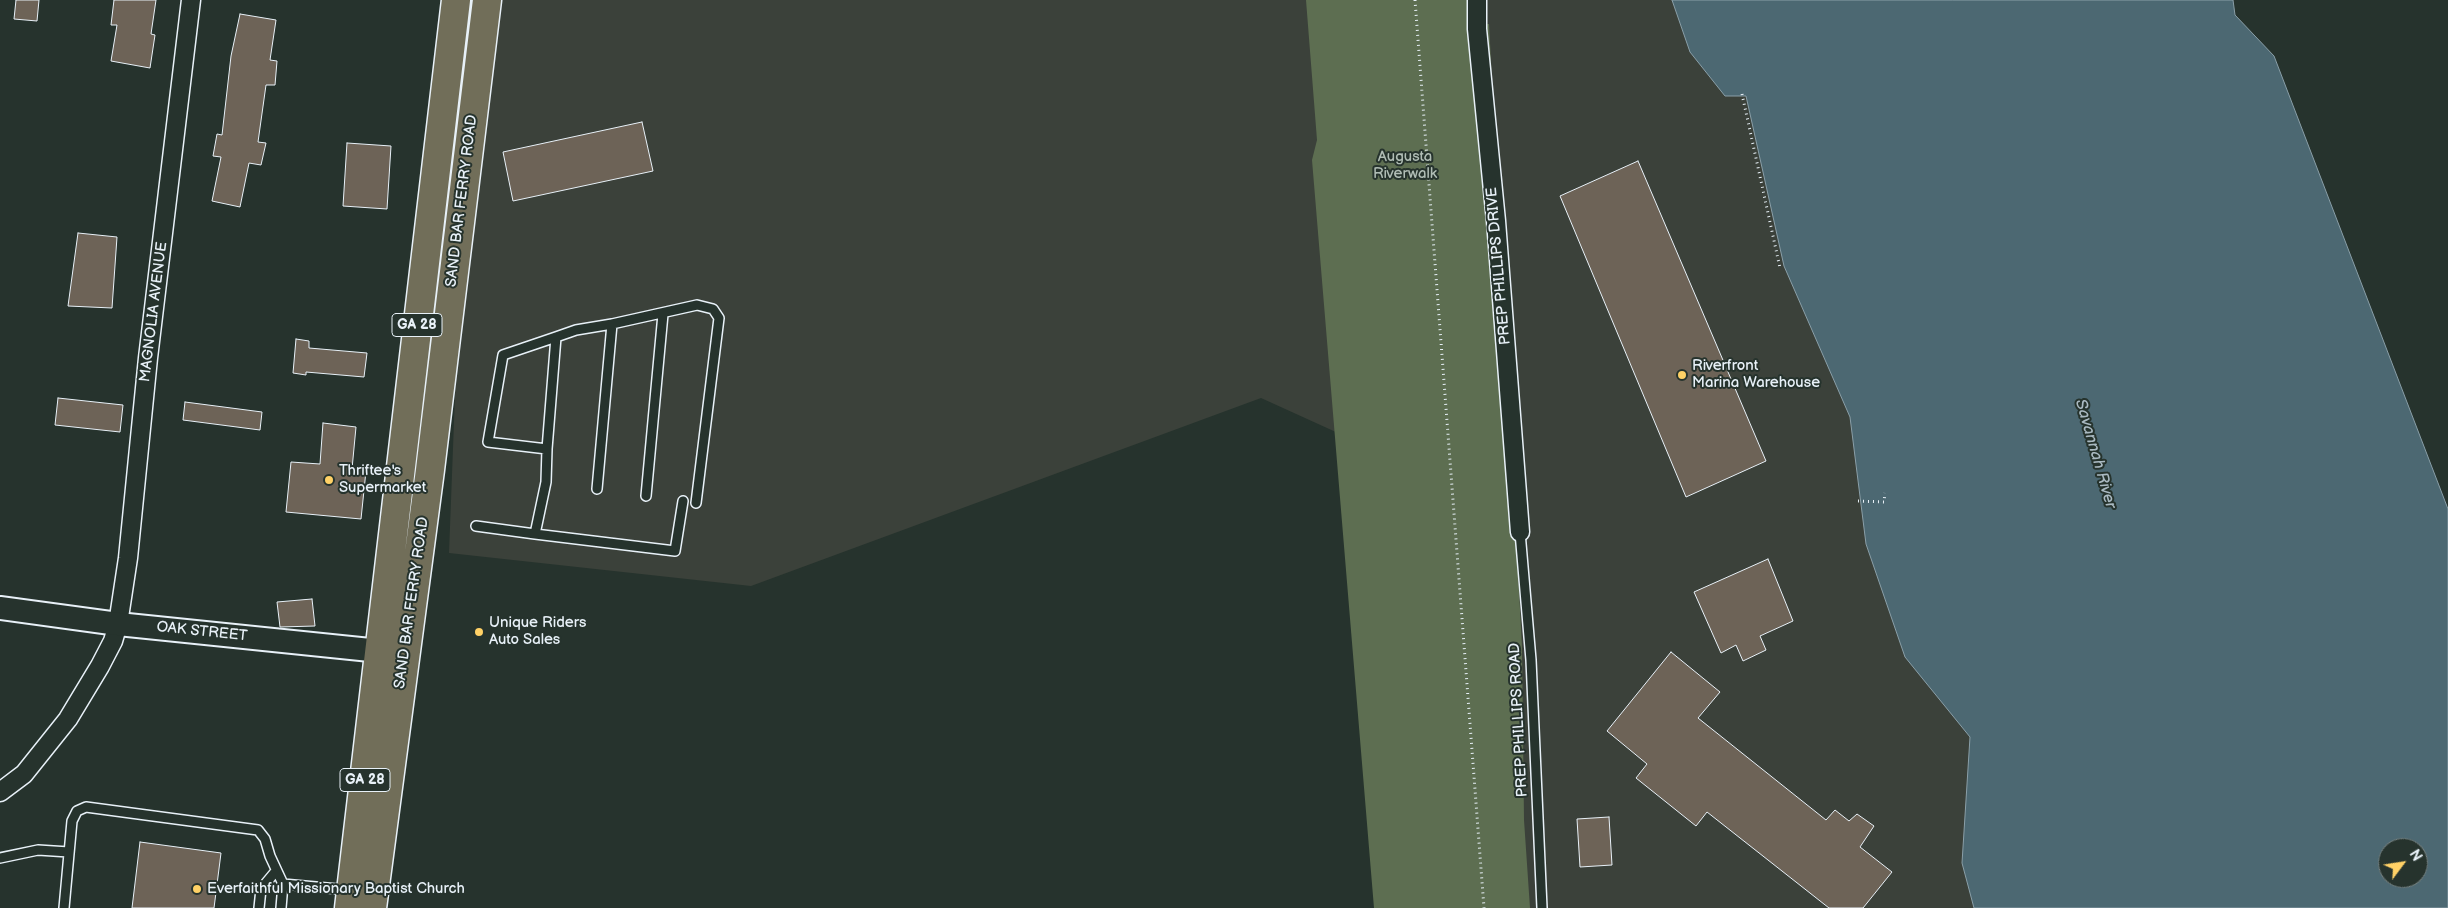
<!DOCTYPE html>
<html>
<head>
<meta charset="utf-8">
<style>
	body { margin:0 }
	#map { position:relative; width:2448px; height:908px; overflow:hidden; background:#26332d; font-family:"Balsamiq Sans",sans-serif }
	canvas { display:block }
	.north { position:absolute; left:2378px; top:838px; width:50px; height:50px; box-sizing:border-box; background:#26332d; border:1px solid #747f7e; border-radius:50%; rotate:59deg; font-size:14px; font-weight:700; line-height:20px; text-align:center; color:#e8f1f8 }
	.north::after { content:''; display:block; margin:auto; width:18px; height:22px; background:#ffd166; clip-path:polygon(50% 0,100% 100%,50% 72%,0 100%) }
</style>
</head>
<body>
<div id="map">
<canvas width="2448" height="908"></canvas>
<div class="north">N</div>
</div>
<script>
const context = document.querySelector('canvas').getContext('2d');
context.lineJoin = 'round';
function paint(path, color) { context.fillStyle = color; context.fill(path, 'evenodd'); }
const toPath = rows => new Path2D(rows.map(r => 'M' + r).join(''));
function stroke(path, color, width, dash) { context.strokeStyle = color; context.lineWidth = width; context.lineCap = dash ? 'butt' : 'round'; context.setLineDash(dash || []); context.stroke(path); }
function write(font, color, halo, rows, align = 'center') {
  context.font = font + ' "Balsamiq Sans",sans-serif'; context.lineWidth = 4; context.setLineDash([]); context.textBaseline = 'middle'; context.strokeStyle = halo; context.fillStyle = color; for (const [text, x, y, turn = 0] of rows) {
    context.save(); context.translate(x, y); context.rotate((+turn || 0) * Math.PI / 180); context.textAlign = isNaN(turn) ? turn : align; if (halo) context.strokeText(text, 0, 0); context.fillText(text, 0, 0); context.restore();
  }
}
const built = toPath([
	[483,0,1792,0,2069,908,1426,908,1349,438,1261,398,751,586,449,553,460,264]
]);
const green = toPath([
	[1306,0,1469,0,1472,25,1489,24,1522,647,1524,820,1530,908,1374,908,1312,160,1317,140]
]);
const water = toPath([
	[1672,0,2233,0,2235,15,2274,56,2448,509,2448,908,1974,908,1962,863,1970,737,1905,657,1866,544,1850,417,1784,266,1746,96,1725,96,1690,52,1672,0],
	[2388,848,2418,848,2418,878,2388,878,2388,848]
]);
const building = toPath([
	[16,0,39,0,37,21,14,19,16,0],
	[114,0,156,0,151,34,155,35,150,68,111,61,117,25,111,25,114,0],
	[240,14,276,20,270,60,277,61,275,85,266,85,258,142,266,143,261,165,249,163,240,207,212,201,221,157,213,156,217,134,222,135,231,56,240,14],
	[642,122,653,171,513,201,503,152,642,122],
	[347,143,391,146,387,209,343,206,347,143],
	[1638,161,1766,461,1686,497,1560,196,1638,161],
	[78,233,117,237,112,308,68,306,78,233],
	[296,339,309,341,309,348,367,353,364,377,306,372,306,375,293,373,296,339],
	[58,398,123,405,120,432,55,425,58,398],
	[185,402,262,412,260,430,183,420,185,402],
	[323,423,356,427,352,469,366,471,361,519,286,512,291,462,320,464,323,423],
	[1768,559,1793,621,1760,636,1766,650,1743,661,1736,645,1721,653,1694,592,1768,559],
	[312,599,315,626,280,627,277,602,312,599],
	[1671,652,1720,692,1698,718,1826,820,1835,810,1849,821,1857,814,1874,826,1860,847,1892,872,1863,908,1829,908,1707,812,1696,826,1636,778,1647,764,1607,731,1671,652],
	[1609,817,1612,865,1580,867,1577,819,1609,817],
	[140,842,221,853,214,908,132,908,140,842]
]);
const path = toPath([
	[1415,0,1484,908],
	[1742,94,1780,268],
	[1858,501,1884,502,1885,493]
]);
const service = toPath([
	[556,337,547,449,488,442,503,355,556,337,576,330,612,324],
	[547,449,546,482,535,534,675,551,683,501],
	[597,489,612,324,697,305,713,309,719,318,696,503],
	[646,496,663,314],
	[476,526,535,534],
	[1520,532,1531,660,1542,908],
	[0,858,38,850,69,852],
	[283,884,349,890],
	[64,908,72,821,77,811,86,807,258,830,265,839,270,856,283,884,281,908],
	[259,908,261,889,276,871]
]);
const minor = toPath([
	[1477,0,1477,29,1496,221,1520,532],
	[0,792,24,774,68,719,100,666,113,641,118,624,128,558,148,358,191,0]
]);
const tertiary = toPath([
	[0,608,118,624,380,651,396,655]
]);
const primary = toPath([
	[349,908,456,0],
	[372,908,430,470,487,0]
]);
const markers = [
	[1682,375,5,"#ffd166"],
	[329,480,5,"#ffd166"],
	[479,632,5,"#ffd166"],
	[197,889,5,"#ffd166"]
];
const shields = [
	[417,325,50],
	[365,780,50]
];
const shieldNames = [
	["GA 28",417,325],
	["GA 28",365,780]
];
const parkNames = [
	["Augusta",1405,157],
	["Riverwalk",1405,174]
];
const streetNames = [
	["SAND BAR FERRY ROAD",462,201,-83],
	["PREP PHILLIPS DRIVE",1499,266,-95],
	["MAGNOLIA AVENUE",154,312,-83],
	["SAND BAR FERRY ROAD",412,603,-82],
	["OAK STREET",202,632,6],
	["PREP PHILLIPS ROAD",1519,720,-93]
];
const poiNames = [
	["Riverfront",1692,366],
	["Marina Warehouse",1692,383],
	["Thriftee's",339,471],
	["Supermarket",339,488],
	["Unique Riders",489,623],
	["Auto Sales",489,640],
	["Everfaithful Missionary Baptist Church",207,889]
];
const waterNames = [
	["Savannah River",2095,454,74]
];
paint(built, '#3b413a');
paint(green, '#5d6e51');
paint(water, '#4c6872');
stroke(water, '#8a9fa8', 1);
paint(building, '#6d6357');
stroke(building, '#e8f1f8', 1);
stroke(service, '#e8f1f8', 12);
stroke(minor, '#e8f1f8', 21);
stroke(tertiary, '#e8f1f8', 26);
stroke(primary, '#e8f1f8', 31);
stroke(path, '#e8f1f8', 3, [1, 4]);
stroke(service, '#26332d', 9);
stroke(minor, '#26332d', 18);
stroke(tertiary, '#26332d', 22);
stroke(primary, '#716e59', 28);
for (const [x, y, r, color] of markers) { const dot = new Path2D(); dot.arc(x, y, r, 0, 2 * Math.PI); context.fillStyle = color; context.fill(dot); stroke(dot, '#26332d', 2); }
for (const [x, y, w] of shields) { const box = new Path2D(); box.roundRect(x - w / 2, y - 11.5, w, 23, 4); context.fillStyle = '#26332d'; context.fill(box); stroke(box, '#e8f1f8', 1); }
write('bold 14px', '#e8f1f8', null, shieldNames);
write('15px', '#b0bdb5', '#26332d', parkNames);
write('15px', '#e8f1f8', '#26332d', streetNames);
write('15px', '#e8f1f8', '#26332d', poiNames, 'left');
write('italic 16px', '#aabac2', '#26332d', waterNames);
</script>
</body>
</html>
